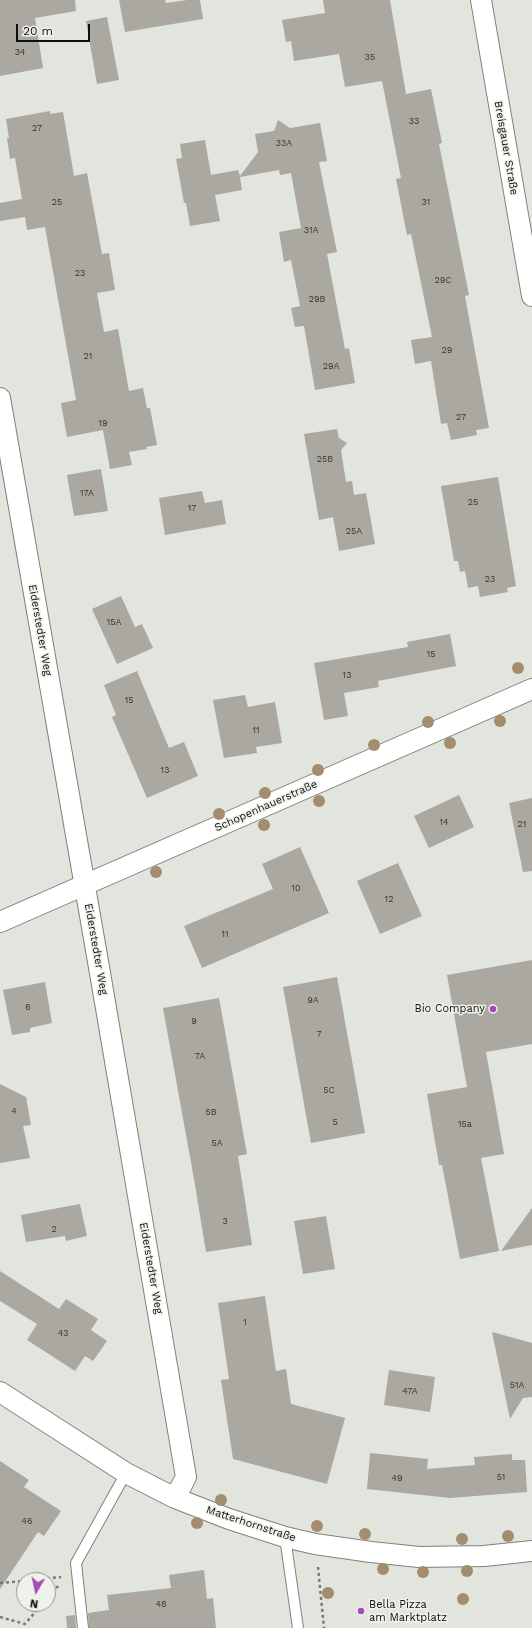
<!DOCTYPE html>
<html>
<head>
<meta charset="utf-8">
<style>
	body { margin:0 }
	#map { position:relative; width:532px; height:1628px; overflow:hidden; background:#e1e5dd; font-family:"Work Sans",sans-serif }
	canvas { display:block }
	.north { position:absolute; left:16px; top:1572px; width:40px; height:40px; box-sizing:border-box; background:#eff2ea; border:1px solid #959792; border-radius:50%; rotate:189deg; font-size:11px; font-weight:700; line-height:16px; text-align:center; color:#0e0f0d }
	.north::after { content:''; display:block; margin:auto; width:14px; height:18px; background:#a64cb7; clip-path:polygon(50% 0,100% 100%,50% 72%,0 100%) }
	.scale { position:absolute; left:16px; top:24px; width:74px; height:18px; box-sizing:border-box; border:2px solid #0e0f0d; border-top:0; padding-left:5px; font-size:12px; line-height:14px; white-space:nowrap; color:#0e0f0d; -webkit-text-stroke:3px #eff2ea; paint-order:stroke }
</style>
</head>
<body>
<div id="map">
<canvas width="532" height="1628"></canvas>
<div class="north">N</div>
<div class="scale">20 m</div>
</div>
<script>
const context = document.querySelector('canvas').getContext('2d');
context.lineJoin = 'round';
function paint(path, color) { context.fillStyle = color; context.fill(path, 'evenodd'); }
const toPath = rows => new Path2D(rows.map(r => 'M' + r).join(''));
function stroke(path, color, width, dash) { context.strokeStyle = color; context.lineWidth = width; context.lineCap = dash ? 'butt' : 'round'; context.setLineDash(dash || []); context.stroke(path); }
function write(font, color, halo, rows, align = 'center') {
  context.font = font + ' "Work Sans",sans-serif'; context.lineWidth = 3; context.setLineDash([]); context.textBaseline = 'middle'; context.strokeStyle = halo; context.fillStyle = color; for (const [text, x, y, turn = 0] of rows) {
    context.save(); context.translate(x, y); context.rotate((+turn || 0) * Math.PI / 180); context.textAlign = isNaN(turn) ? turn : align; if (halo) context.strokeText(text, 0, 0); context.fillText(text, 0, 0); context.restore();
  }
}
const building = toPath([
	[0,0,75,0,76,11,35,18,43,68,0,76],
	[119,0,165,0,166,3,187,0,200,0,203,19,125,32],
	[323,0,390,0,406,94,431,89,442,143,439,144,469,295,465,296,489,428,476,430,477,435,451,440,447,423,441,424,431,361,415,364,411,340,432,337,411,234,407,235,396,179,401,178,382,81,345,87,339,54,294,61,291,41,286,42,282,20,325,13],
	[107,17,119,80,97,84,86,21],
	[50,111,50,114,63,112,74,176,87,173,102,254,109,253,115,290,97,293,104,332,118,329,129,391,143,388,147,408,150,408,157,445,146,447,147,449,129,452,132,465,110,469,103,430,67,437,61,403,76,400,45,227,27,230,25,217,0,221,0,203,22,199,15,158,10,159,7,138,9,138,6,119],
	[278,120,290,128,320,123,327,161,319,162,337,252,327,254,345,349,349,348,355,383,315,390,304,326,295,327,291,308,300,306,291,260,284,262,279,232,301,228,291,173,280,175,279,170,240,177,242,190,215,195,220,221,190,226,186,203,184,203,176,159,182,158,180,144,205,140,211,175,238,170,240,176,258,152,255,134,274,131],
	[337,429,339,438,347,443,341,450,346,482,352,481,354,495,366,493,375,544,339,551,333,517,319,520,304,434],
	[101,469,108,511,74,516,67,475],
	[498,477,516,586,507,588,508,592,480,597,478,586,468,588,465,571,460,572,458,561,454,561,441,486],
	[202,491,205,503,222,500,226,524,165,535,159,498],
	[121,596,135,627,142,624,153,648,117,664,92,609],
	[450,634,456,666,378,681,379,687,344,693,348,716,324,720,314,663,408,647,407,642],
	[137,671,169,748,184,742,198,776,147,798,112,717,116,715,104,685],
	[245,695,248,707,275,702,282,743,256,747,257,753,224,758,213,700],
	[459,795,474,827,429,848,414,816],
	[532,798,532,871,523,872,509,803],
	[300,847,329,913,202,968,184,926,273,889,262,864],
	[398,863,422,916,380,934,357,881],
	[532,960,532,1044,486,1052,504,1154,481,1158,499,1251,460,1259,442,1165,439,1165,427,1094,467,1087,447,975],
	[337,977,365,1133,311,1143,283,987],
	[45,982,52,1023,30,1028,30,1032,12,1035,3,990],
	[219,998,247,1154,238,1156,252,1245,206,1252,194,1179,163,1008],
	[0,1084,26,1097,31,1125,23,1126,30,1158,0,1163],
	[80,1204,87,1236,66,1241,65,1236,26,1242,21,1215],
	[532,1208,532,1245,501,1251],
	[326,1216,335,1269,303,1274,294,1221],
	[0,1271,59,1309,66,1299,98,1319,91,1330,107,1341,93,1361,85,1356,75,1371,27,1340,37,1324,0,1301],
	[265,1296,276,1371,286,1369,291,1404,345,1418,327,1484,233,1459,221,1380,229,1379,218,1303],
	[492,1332,532,1343,532,1397,523,1398,510,1419],
	[389,1370,435,1377,430,1412,384,1405],
	[370,1453,428,1459,427,1469,475,1465,474,1457,512,1454,512,1460,525,1460,527,1492,450,1498,367,1489],
	[0,1461,29,1480,24,1487,61,1511,44,1536,38,1532,0,1589],
	[204,1570,207,1599,213,1598,216,1628,89,1628,88,1613,109,1610,107,1595,171,1588,169,1575],
	[75,1615,76,1628,67,1628,66,1616]
]);
const path = toPath([
	[318,1567,324,1628],
	[29,1580,61,1577],
	[0,1583,24,1581],
	[48,1597,60,1584],
	[0,1617,25,1624,42,1604]
]);
const service = toPath([
	[285,1537,298,1628],
	[83,1628,76,1563,126,1473]
]);
const minor = toPath([
	[481,0,532,296],
	[0,398,100,973,186,1477,175,1498],
	[0,922,532,689],
	[0,1392,126,1473,175,1498,229,1519,285,1537,315,1544,371,1552,419,1557,484,1556,532,1551]
]);
const trees = [
	[518,668],
	[500,721],
	[428,722],
	[450,743],
	[374,745],
	[318,770],
	[265,793],
	[319,801],
	[219,814],
	[264,825],
	[156,872],
	[221,1500],
	[197,1523],
	[317,1526],
	[365,1534],
	[508,1536],
	[462,1539],
	[383,1569],
	[467,1571],
	[423,1572],
	[328,1593],
	[463,1599]
];
const markers = [
	[493,1009,4,"#a64cb7"],
	[361,1611,4,"#a64cb7"]
];
const numberNames = [
	["34",20,52],
	["35",370,57],
	["33",414,121],
	["27",37,128],
	["33A",284,143],
	["25",57,202],
	["31",426,202],
	["31A",311,230],
	["23",80,273],
	["29C",443,280],
	["29B",317,299],
	["29",447,350],
	["21",88,356],
	["29A",331,366],
	["27",461,417],
	["19",103,423],
	["25B",325,459],
	["17A",87,493],
	["25",473,502],
	["17",192,508],
	["25A",354,531],
	["23",490,579],
	["15A",114,622],
	["15",431,654],
	["13",347,675],
	["15",129,700],
	["11",256,730],
	["13",165,770],
	["14",444,822],
	["21",522,824],
	["10",296,888],
	["12",389,899],
	["11",225,934],
	["9A",313,1000],
	["6",28,1007],
	["9",194,1021],
	["7",319,1034],
	["7A",200,1056],
	["5C",329,1090],
	["4",14,1111],
	["5B",211,1112],
	["5",335,1122],
	["15a",465,1124],
	["5A",217,1143],
	["3",225,1221],
	["2",54,1229],
	["1",245,1322],
	["43",63,1333],
	["51A",517,1385],
	["47A",410,1391],
	["51",501,1477],
	["49",397,1478],
	["46",27,1521],
	["48",161,1604]
];
const streetNames = [
	["Breisgauer Straße",506,148,80],
	["Eiderstedter Weg",40,630,80],
	["Schopenhauerstraße",266,806,-24],
	["Eiderstedter Weg",96,949,80],
	["Eiderstedter Weg",151,1268,80],
	["Matterhornstraße",251,1524,18]
];
const poiNames = [
	["Bio Company",485,1009],
	["Bella Pizza",369,1605,"left"],
	["am Marktplatz",369,1618,"left"]
];
paint(building, '#aaa8a0');
stroke(service, '#7f827b', 12);
stroke(minor, '#7f827b', 22);
stroke(path, '#787a75', 2.5, [3, 3]);
stroke(service, '#fff', 10);
stroke(minor, '#fff', 20);
context.fillStyle = '#a48c6e';
for (const [x, y] of trees) { context.beginPath(); context.arc(x, y, 6, 0, 2 * Math.PI); context.fill(); }
for (const [x, y, r, color] of markers) { const dot = new Path2D(); dot.arc(x, y, r, 0, 2 * Math.PI); context.fillStyle = color; context.fill(dot); stroke(dot, '#eff2ea', 1.5); }
write('9px', '#353532', null, numberNames);
write('11px', '#0e0f0d', '#eff2ea', streetNames);
write('11px', '#0e0f0d', '#eff2ea', poiNames, 'right');
</script>
</body>
</html>
